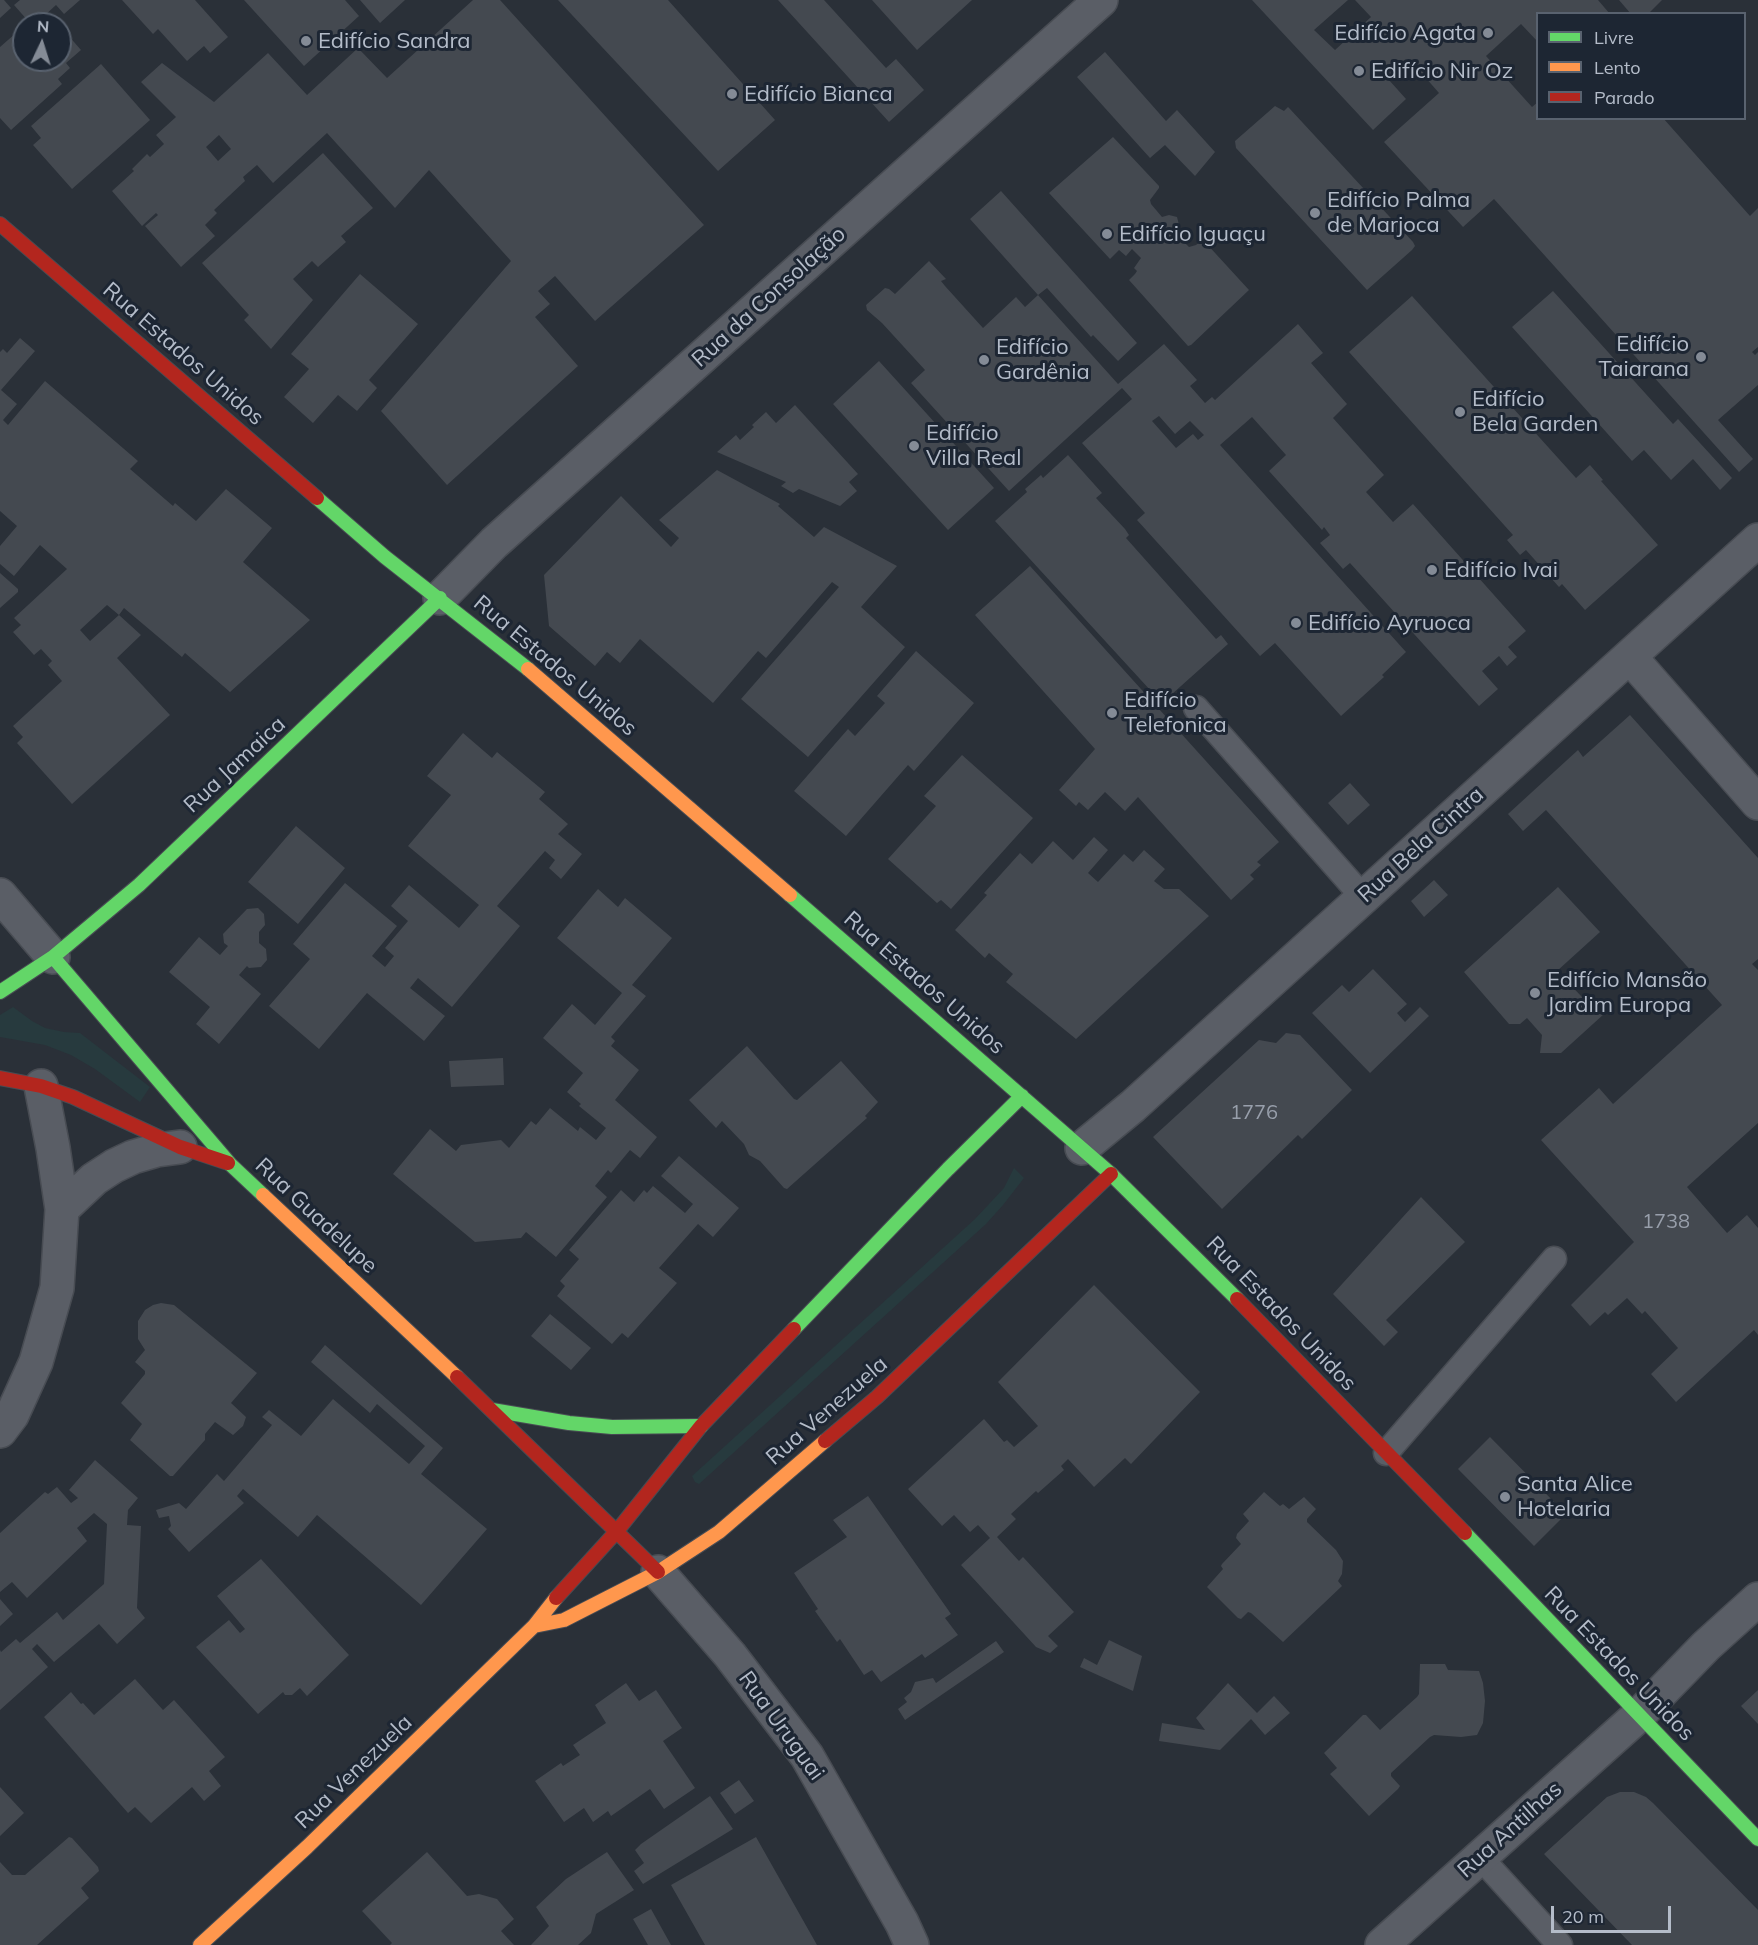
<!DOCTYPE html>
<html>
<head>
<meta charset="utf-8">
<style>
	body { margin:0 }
	#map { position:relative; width:1758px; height:1945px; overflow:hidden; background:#2a3038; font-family:Mulish,sans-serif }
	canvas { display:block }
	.legend { position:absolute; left:1536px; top:12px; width:210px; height:108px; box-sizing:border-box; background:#1d2633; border:2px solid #59626f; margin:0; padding:8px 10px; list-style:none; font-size:18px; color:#b4bcc9 }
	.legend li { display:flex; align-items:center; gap:12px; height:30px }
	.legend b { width:30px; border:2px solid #59626f }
	.north { position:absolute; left:12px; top:12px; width:60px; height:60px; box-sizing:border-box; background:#1d2633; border:2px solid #59626f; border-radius:50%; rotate:4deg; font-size:16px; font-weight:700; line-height:24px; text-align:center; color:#b4bcc9 }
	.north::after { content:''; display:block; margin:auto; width:21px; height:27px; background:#848b96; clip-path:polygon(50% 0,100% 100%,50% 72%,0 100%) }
	.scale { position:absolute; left:1551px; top:1906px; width:120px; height:27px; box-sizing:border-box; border:3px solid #b4bcc9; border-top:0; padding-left:8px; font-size:18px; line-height:21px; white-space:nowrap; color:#b4bcc9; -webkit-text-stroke:4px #1d2633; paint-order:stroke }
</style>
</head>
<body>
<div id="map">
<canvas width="1758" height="1945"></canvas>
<ul class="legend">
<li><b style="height:8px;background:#63d668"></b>Livre</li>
<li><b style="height:8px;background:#ff974d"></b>Lento</li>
<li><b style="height:8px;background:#b3261e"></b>Parado</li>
</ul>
<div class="north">N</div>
<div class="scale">20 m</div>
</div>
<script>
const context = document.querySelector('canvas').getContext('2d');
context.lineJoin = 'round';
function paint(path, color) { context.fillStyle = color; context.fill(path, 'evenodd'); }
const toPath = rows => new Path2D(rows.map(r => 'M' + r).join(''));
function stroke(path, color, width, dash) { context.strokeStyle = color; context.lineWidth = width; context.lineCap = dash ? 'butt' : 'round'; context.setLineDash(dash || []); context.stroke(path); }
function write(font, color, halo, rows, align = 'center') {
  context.font = font + ' Mulish,sans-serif'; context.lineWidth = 6; context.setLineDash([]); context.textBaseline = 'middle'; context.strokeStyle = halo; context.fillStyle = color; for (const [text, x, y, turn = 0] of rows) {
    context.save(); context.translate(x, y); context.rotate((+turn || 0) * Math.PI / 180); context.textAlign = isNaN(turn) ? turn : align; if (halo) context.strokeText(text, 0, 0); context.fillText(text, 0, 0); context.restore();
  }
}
const green = toPath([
	[13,1007,32,1021,45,1028,64,1032,80,1033,150,1087,140,1102,95,1069,71,1055,45,1045,0,1037,0,1015],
	[1014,1168,1024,1178,1003,1205,986,1224,699,1484,695,1482,692,1476,975,1219,1004,1188]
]);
const building = toPath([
	[0,0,4,0,11,8,0,18],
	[20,0,80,0,64,14,56,5,43,17,49,24,26,24,29,22,14,5],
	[122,0,195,0,228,37,210,53,204,46,187,61,158,29,153,34],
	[244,0,345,0,359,16,304,66],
	[360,0,405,0,380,23],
	[473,0,500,0,704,225,595,321,555,276,538,291,550,304,535,317,578,366,447,485,381,411,511,261,429,170,395,208,327,133,273,183,257,165,243,177,245,181,214,210,217,213,205,225,215,236,181,267,145,226,158,215,156,213,142,226,112,191,134,171,132,169,147,154,150,157,164,144,156,135,176,117,141,82,162,63,214,102,268,53,307,95,358,48,387,78],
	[219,135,231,149,218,161,206,147],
	[558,0,668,0,775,120,718,171],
	[778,0,824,0,886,68,896,59,924,90,889,122],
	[872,0,972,0,917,50],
	[1252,0,1348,0,1314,30,1335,50,1371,17,1355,0,1598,0,1610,14,1538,14,1538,42,1521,24,1486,56,1532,107,1538,102,1538,118,1663,118,1750,216,1758,208,1758,347,1752,352,1755,355,1758,352,1758,385,1718,420,1753,459,1739,472,1494,199,1463,227,1384,142,1439,93,1411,61,1389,80,1406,99,1373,130],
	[1619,0,1662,0,1648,14,1631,14],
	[24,26,24,60,60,60,60,26,81,50,66,63,70,68,58,79,62,84,11,130,0,118,0,47],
	[1105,52,1166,121,1177,110,1215,152,1195,176,1165,145,1150,158,1077,77],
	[101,64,150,120,72,189,33,145,41,138,31,126],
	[1275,106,1284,111,1288,107,1290,109,1413,242,1415,246,1412,250,1367,290,1236,148,1235,141],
	[1113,137,1159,186,1159,188,1150,200,1151,204,1162,217,1169,215,1177,217,1179,225,1174,232,1189,247,1196,245,1202,240,1205,242,1249,290,1191,345,1188,346,1129,280,1135,274,1137,271,1134,268,1141,258,1132,249,1126,256,1119,250,1110,259,1049,193],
	[323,153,373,208,341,236,346,242,318,267,312,261,293,279,313,300,271,349,244,320,249,315,202,263],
	[1001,191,1137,343,1118,361,1093,335,1091,337,1047,288,1038,295,1118,384,1164,344,1197,380,1190,386,1205,403,1212,397,1215,400,1298,324,1323,353,1311,363,1347,404,1333,418,1384,475,1366,492,1393,522,1413,504,1526,631,1508,647,1517,657,1507,666,1499,656,1482,671,1498,689,1479,706,1350,563,1343,569,1320,543,1330,535,1324,527,1322,530,1269,471,1286,455,1252,417,1220,445,1406,652,1382,675,1384,677,1341,716,1275,643,1260,656,1137,520,1145,513,1082,443,1132,399,1122,388,1009,491,911,383,925,370,882,323,867,310,866,305,885,288,889,289,895,294,929,261,946,279,941,281,945,286,983,328,1016,297,1025,307,1038,295,970,219],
	[1159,416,1175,434,1190,421,1204,435,1198,440,1193,434,1176,448,1152,421],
	[360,274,418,324,369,380,377,388,357,411,338,395,313,423,284,397,309,369,291,354],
	[1553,291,1673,424,1678,419,1732,478,1720,490,1693,459,1671,480,1644,450,1632,461,1512,327],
	[1412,296,1576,478,1590,465,1603,480,1601,481,1658,545,1585,610,1562,584,1559,587,1526,550,1520,555,1507,540,1513,535,1349,352],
	[20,338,35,351,1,390,17,404,3,420,8,425,45,381,138,461,130,469,173,506,175,503,196,521,226,489,272,528,243,562,310,620,230,692,185,653,182,657,124,608,119,615,107,605,80,630,90,641,119,615,141,635,117,658,170,715,72,804,17,743,23,737,13,726,62,681,48,665,52,661,41,649,34,655,13,632,21,625,14,618,67,569,40,545,14,576,0,564,0,546,17,526,0,511,0,352,3,349,7,353],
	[879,361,994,488,948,530,833,404],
	[795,405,858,474,849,482,857,491,840,506,799,489,793,493,781,486,786,482,717,452,736,435,740,440,754,427,752,425,766,412,776,423],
	[1068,455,1102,493,1096,498,1125,529,1129,535,1126,538,1216,639,1221,635,1228,644,1162,703,995,521,1027,492,1025,489,1041,475,1043,478],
	[717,470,780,504,778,506,814,537,824,527,897,566,861,607,905,647,808,757,741,699,839,587,832,582,766,658,758,651,713,703,640,639,620,663,607,652,595,666,549,626,544,575,621,496,671,547,679,538,659,520],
	[1030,566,1279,842,1257,862,1261,865,1250,875,1254,879,1231,900,1138,797,1125,811,1105,792,1088,810,1079,802,1076,806,1059,790,1095,749,975,615],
	[0,573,18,589,18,592,0,608],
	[916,651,974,703,914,771,908,765,846,836,794,791,848,729,855,736,885,703,877,696],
	[1630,715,1758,858,1758,959,1752,964,1758,970,1758,1123,1687,1187,1727,1233,1747,1215,1758,1228,1758,1335,1754,1330,1676,1402,1651,1374,1678,1348,1645,1311,1642,1314,1627,1298,1608,1315,1605,1312,1590,1326,1571,1305,1634,1242,1541,1140,1599,1088,1613,1104,1722,1005,1546,810,1523,831,1508,814,1578,750,1583,757],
	[463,733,492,758,497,752,545,792,539,799,568,824,558,834,582,854,561,879,549,868,555,860,545,851,497,906,520,926,452,1007,418,978,410,988,445,1016,424,1041,367,993,319,1049,269,1006,310,959,293,944,345,883,397,926,372,956,385,967,394,956,385,948,408,921,391,906,409,885,459,928,479,905,408,846,451,795,427,776],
	[962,755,1033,818,951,909,941,900,937,903,888,859,936,806,924,796],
	[1350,783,1370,805,1348,825,1328,803],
	[296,826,345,868,298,924,248,882],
	[1094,837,1108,850,1088,873,1098,882,1124,854,1133,862,1144,850,1165,869,1154,881,1164,889,1179,889,1209,916,1076,1039,1006,982,1013,974,989,953,985,958,955,930,987,895,984,893,1020,853,1032,864,1053,841,1073,860],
	[1434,880,1448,895,1424,917,1411,901],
	[1558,887,1600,932,1557,971,1582,997,1586,994,1604,1014,1561,1053,1540,1053,1542,1035,1527,1018,1520,1024,1509,1024,1464,972],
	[598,889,618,907,625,898,672,938,632,985,646,996,611,1037,615,1041,611,1046,639,1070,615,1100,657,1137,640,1158,630,1150,611,1173,608,1170,595,1186,607,1197,556,1257,526,1232,521,1238,475,1242,393,1174,430,1129,456,1151,461,1145,501,1140,509,1148,531,1121,536,1125,550,1108,578,1131,580,1127,596,1140,606,1128,579,1106,581,1104,567,1092,583,1073,543,1038,572,1004,595,1025,622,993,557,938],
	[258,908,264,914,265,925,259,932,259,943,266,949,267,960,261,967,249,968,247,966,239,975,261,994,219,1044,196,1024,210,1007,169,972,199,937,220,955,228,946,224,943,223,934,247,909],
	[1373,969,1407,1004,1397,1013,1405,1022,1420,1007,1429,1016,1370,1073,1312,1013,1342,985,1349,992],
	[1286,1033,1300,1035,1352,1090,1302,1139,1298,1135,1222,1209,1153,1137,1259,1040,1276,1043],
	[747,1046,794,1099,797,1100,841,1061,878,1102,865,1116,867,1118,787,1189,784,1188,760,1161,749,1155,744,1144,722,1121,716,1128,689,1100],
	[503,1058,504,1085,451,1087,449,1061],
	[679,1156,739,1208,713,1237,698,1224,659,1268,677,1283,628,1338,622,1333,612,1344,557,1296,565,1286,560,1281,579,1259,569,1250,621,1190,634,1202,644,1190,647,1193,653,1186,685,1213,693,1204,661,1176],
	[1421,1197,1465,1242,1386,1320,1398,1332,1384,1346,1333,1294],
	[1094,1285,1200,1392,1131,1464,1125,1458,1094,1487,1068,1459,1061,1466,1064,1470,1038,1493,1036,1491,1011,1514,1016,1519,997,1537,1019,1561,1023,1557,1074,1612,1048,1636,1058,1646,1050,1653,1036,1647,961,1565,990,1538,978,1525,970,1532,954,1515,942,1526,908,1489,984,1419,1004,1442,1007,1440,1014,1447,1038,1426,998,1382],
	[161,1303,174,1305,257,1373,231,1403,246,1417,243,1426,233,1435,215,1422,205,1434,205,1440,173,1476,170,1476,130,1440,142,1424,121,1403,145,1374,145,1371,135,1362,145,1350,138,1339,138,1321,145,1310,153,1305],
	[550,1314,591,1348,571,1370,531,1336],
	[325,1345,443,1448,421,1474,487,1529,421,1605,317,1515,298,1537,243,1489,237,1496,244,1503,189,1552,168,1529,171,1526,169,1516,159,1518,156,1510,179,1503,186,1509,217,1474,224,1481,272,1425,262,1417,269,1410,301,1436,333,1399,409,1464,425,1446,377,1404,370,1413,311,1362],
	[1490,1437,1566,1514,1534,1546,1458,1469],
	[95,1460,138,1498,128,1510,127,1525,141,1526,137,1608,145,1618,117,1644,99,1624,54,1662,37,1644,32,1649,48,1667,0,1710,0,1650,1,1652,16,1639,20,1643,57,1612,63,1620,104,1584,107,1524,94,1513,77,1528,87,1541,27,1598,12,1582,0,1592,0,1533,45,1492,48,1494,57,1487,71,1503,78,1498,69,1490],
	[1264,1492,1280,1506,1283,1504,1289,1509,1304,1497,1316,1509,1307,1519,1307,1522,1336,1550,1343,1561,1342,1574,1338,1581,1342,1586,1283,1642,1251,1613,1248,1612,1241,1619,1238,1618,1207,1587,1223,1569,1221,1566,1222,1564,1241,1544,1236,1538,1237,1534,1249,1521,1243,1514],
	[868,1496,951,1614,945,1618,958,1635,925,1658,922,1654,881,1682,872,1670,864,1675,840,1639,837,1642,815,1611,818,1609,794,1573,847,1537,833,1520],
	[261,1559,349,1655,307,1696,300,1688,292,1695,285,1695,283,1692,258,1714,196,1647,229,1620,240,1633,245,1629,217,1596],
	[0,1599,13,1614,0,1626],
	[1109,1640,1142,1656,1133,1691,1080,1667,1084,1658,1097,1665],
	[996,1641,1004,1652,905,1720,898,1709,907,1702,904,1698,911,1692,915,1682,933,1678,936,1683],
	[1420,1664,1445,1664,1448,1670,1479,1671,1483,1683,1485,1701,1483,1723,1477,1735,1461,1737,1434,1735,1430,1737,1391,1773,1391,1776,1400,1786,1398,1789,1369,1816,1330,1774,1337,1768,1324,1753,1363,1715,1366,1715,1380,1730,1417,1697,1419,1694],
	[135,1679,163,1710,174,1700,225,1757,209,1771,221,1786,204,1801,192,1787,151,1823,135,1807,128,1813,44,1717,71,1692,81,1704,83,1703,94,1715],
	[626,1683,639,1701,656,1690,682,1728,663,1741,695,1788,664,1809,650,1789,611,1816,608,1811,593,1822,584,1808,564,1822,535,1781,561,1763,563,1766,580,1755,573,1745,606,1723,595,1705],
	[1228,1683,1257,1713,1274,1696,1290,1713,1265,1735,1251,1719,1220,1750,1159,1741,1162,1723,1205,1730,1196,1718],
	[1758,1690,1758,1724,1741,1706],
	[739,1780,754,1801,735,1814,720,1793],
	[0,1787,24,1813,0,1836],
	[1620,1792,1634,1792,1646,1797,1653,1803,1758,1910,1758,1945,1632,1945,1544,1854,1607,1797],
	[710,1796,733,1829,643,1884,634,1871,644,1863,635,1850,641,1844],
	[69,1837,72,1838,98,1867,99,1871,81,1888,89,1898,37,1945,0,1945,0,1862,12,1875,25,1875],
	[756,1837,817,1945,705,1945,671,1885],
	[427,1852,467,1896,479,1894,497,1899,514,1919,501,1931,514,1945,390,1945,392,1943,362,1911],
	[607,1852,634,1890,596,1914,591,1933,578,1945,531,1945,549,1926,536,1907,566,1879],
	[651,1909,671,1945,648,1945,633,1919]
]);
const lane = toPath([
	[1196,708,1363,897],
	[1386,1453,1554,1259],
	[1480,1857,1560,1945]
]);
const street = toPath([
	[440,598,494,543,1101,0],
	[1630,657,1758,803],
	[0,895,53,957],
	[1082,1148,1133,1106,1758,540],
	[62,1209,94,1179,114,1166,133,1157,157,1150,180,1147],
	[0,1431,12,1415,36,1362,57,1288,62,1209,53,1148,41,1086],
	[658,1572,730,1655,807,1756,902,1923,912,1945],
	[1382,1945,1639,1715,1706,1646,1758,1599]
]);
const fast = toPath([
	[317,498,385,557,528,669],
	[790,895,1111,1174,1237,1299],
	[53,957,230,1164,263,1195],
	[0,992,53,957,139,885,440,598],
	[794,1329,948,1169,1022,1096],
	[492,1410,569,1423,612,1427,701,1426],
	[1465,1533,1758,1839]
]);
const slow = toPath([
	[528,669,790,895],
	[263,1195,457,1377],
	[534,1626,564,1620,658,1572,719,1532,825,1441],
	[200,1945,307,1847,534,1626,556,1598]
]);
const jam = toPath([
	[0,224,317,498],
	[0,1078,41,1086,73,1097,180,1147,228,1163],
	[1237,1299,1465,1533],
	[457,1377,658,1572],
	[825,1441,877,1397,1111,1174],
	[556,1598,617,1531,701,1426,794,1329]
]);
const markers = [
	[1488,33,6,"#848b96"],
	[306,41,6,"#848b96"],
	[1359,71,6,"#848b96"],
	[732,94,6,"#848b96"],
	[1315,213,6,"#848b96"],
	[1107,234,6,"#848b96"],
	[1701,357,6,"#848b96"],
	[984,360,6,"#848b96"],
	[1460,412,6,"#848b96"],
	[914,446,6,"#848b96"],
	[1432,570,6,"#848b96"],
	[1296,623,6,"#848b96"],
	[1112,713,6,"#848b96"],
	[1535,993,6,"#848b96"],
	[1505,1497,6,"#848b96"]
];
const numberNames = [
	["1776",1254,1113],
	["1738",1666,1222]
];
const poiNames = [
	["Edifício Agata",1476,33,"right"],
	["Edifício Sandra",318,41],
	["Edifício Nir Oz",1371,71],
	["Edifício Bianca",744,94],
	["Edifício Palma",1327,200],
	["de Marjoca",1327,225],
	["Edifício Iguaçu",1119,234],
	["Edifício",1689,344,"right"],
	["Taiarana",1689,369,"right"],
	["Edifício",996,347],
	["Gardênia",996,372],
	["Edifício",1472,399],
	["Bela Garden",1472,424],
	["Edifício",926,433],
	["Villa Real",926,458],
	["Edifício Ivai",1444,570],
	["Edifício Ayruoca",1308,623],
	["Edifício",1124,700],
	["Telefonica",1124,725],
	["Edifício Mansão",1547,980],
	["Jardim Europa",1547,1005],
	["Santa Alice",1517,1484],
	["Hotelaria",1517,1509]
];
const streetNames = [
	["Rua da Consolação",769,297,-42],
	["Rua Estados Unidos",183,354,41],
	["Rua Estados Unidos",555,666,40],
	["Rua Jamaica",235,765,-43],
	["Rua Bela Cintra",1421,845,-42],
	["Rua Estados Unidos",924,983,41],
	["Rua Guadelupe",316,1216,43],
	["Rua Estados Unidos",1281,1314,46],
	["Rua Venezuela",827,1411,-41],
	["Rua Estados Unidos",1619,1664,46],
	["Rua Uruguai",781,1726,54],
	["Rua Venezuela",354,1772,-44],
	["Rua Antilhas",1510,1830,-42]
];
paint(green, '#273a3e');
paint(building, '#444950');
stroke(lane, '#484c53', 27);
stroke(street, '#484c53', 36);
stroke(fast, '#484c53', 16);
stroke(slow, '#484c53', 16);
stroke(jam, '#484c53', 16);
stroke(lane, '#5a5e66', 24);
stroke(street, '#5a5e66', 33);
stroke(fast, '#63d668', 14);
stroke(slow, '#ff974d', 14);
stroke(jam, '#b3261e', 14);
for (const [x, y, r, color] of markers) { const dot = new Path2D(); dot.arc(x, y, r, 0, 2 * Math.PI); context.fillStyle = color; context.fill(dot); stroke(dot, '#1d2633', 2); }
write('20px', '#989fab', null, numberNames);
write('22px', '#b4bcc9', '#1d2633', poiNames, 'left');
write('22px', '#b4bcc9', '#1d2633', streetNames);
</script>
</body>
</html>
